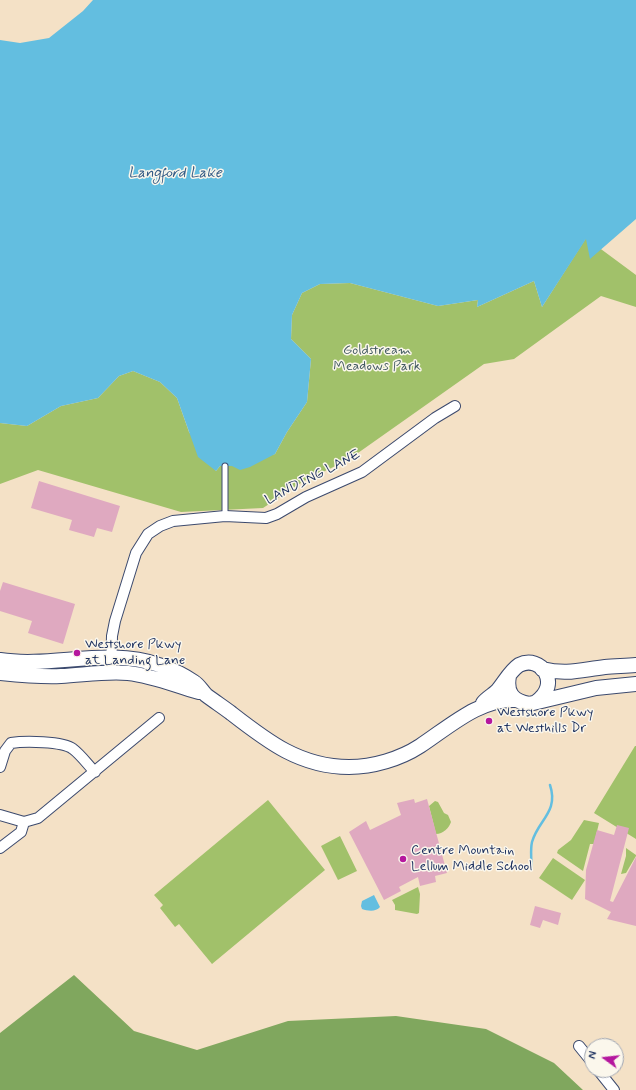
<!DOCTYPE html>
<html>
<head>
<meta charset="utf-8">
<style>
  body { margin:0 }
  #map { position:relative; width:636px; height:1090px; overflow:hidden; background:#f4e1c6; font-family:Mynerve,sans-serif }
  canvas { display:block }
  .north { position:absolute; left:584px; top:1038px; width:40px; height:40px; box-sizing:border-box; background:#fbf7ec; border:1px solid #a1a7b3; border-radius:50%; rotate:285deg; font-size:11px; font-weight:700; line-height:16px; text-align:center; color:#1b2f5e }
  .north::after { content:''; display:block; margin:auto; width:14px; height:18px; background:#b5179e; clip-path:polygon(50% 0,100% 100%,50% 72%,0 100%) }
</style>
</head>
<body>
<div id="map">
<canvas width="636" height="1090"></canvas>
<div class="north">N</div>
</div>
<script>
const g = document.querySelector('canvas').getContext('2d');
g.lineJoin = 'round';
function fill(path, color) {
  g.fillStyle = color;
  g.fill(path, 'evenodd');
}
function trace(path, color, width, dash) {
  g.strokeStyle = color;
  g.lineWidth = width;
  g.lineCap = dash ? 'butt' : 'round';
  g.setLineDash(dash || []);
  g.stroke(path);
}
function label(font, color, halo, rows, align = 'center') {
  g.font = font + ' Mynerve,sans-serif';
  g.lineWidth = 3;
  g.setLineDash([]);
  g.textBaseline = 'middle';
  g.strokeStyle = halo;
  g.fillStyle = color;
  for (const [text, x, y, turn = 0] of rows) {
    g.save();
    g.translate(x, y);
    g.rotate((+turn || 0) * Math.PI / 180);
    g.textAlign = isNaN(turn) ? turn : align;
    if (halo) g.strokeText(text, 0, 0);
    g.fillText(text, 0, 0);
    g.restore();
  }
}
const green = new Path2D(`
  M586,238L636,275V307L601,296L514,359L484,364L348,460L304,481L263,508L181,512L38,470L0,484V423L27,426L61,406L98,398L119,376L133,371L160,382L177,398L189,432L216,471L220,466H232L275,454L287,432L307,402L311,359L291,339L292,315L302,293L320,284L350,283L438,306L478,300L477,307L534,281L542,307Z
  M635,746H636V839L594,813Z
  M268,800L325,870L212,964L179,924L175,927L160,908L163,905L154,895Z
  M435,801L438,802L444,813L448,815L451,822C449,828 443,834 436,834L429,806Z
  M584,820L599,823L594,844H590L583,871L557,853L558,850L571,840Z
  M340,836L357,871L338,880L321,846Z
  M626,848L636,855V856L626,873L621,874L626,856Z
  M553,858L585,880L572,900L539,878Z
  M418,887L420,894L419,913L417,914L395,910V905L392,900Z`);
const forest = new Path2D(`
  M74,975L134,1031L197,1050L288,1021L396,1016L486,1029L554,1063L583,1090H0V1033Z`);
const water = new Path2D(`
  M93,0H636V219L590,259L586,239L542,307L534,281L477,307L478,300L438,306L350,283L320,284L302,293L292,315L291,339L311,359L307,402L287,432L275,454L250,467L240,470L232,466H220L216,471L198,457L177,398L160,382L133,371L119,376L98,398L61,406L27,426L0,423V40L20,43L49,38L83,11Z
  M374,895L380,907C376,912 368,911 362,909L361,906L362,901Z`);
const stream = new Path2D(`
  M531,868C532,859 530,851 532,842C538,820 559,812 550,785`);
const building = new Path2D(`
  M39,481L120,506L112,532L97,528L94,537L69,530L72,520L31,508Z
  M3,582L75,604L63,644L28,633L32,621L0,611V591Z
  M414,799L415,803L427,799L447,873L435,876L436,882L420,886L418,877L399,887L401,891L384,900L349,832L366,821L370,830L401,815L397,803Z
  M617,825L629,828L610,901L613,902L636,857V926L607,919L611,912L585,899L586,870L597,830L614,835Z
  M535,906L561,913L558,925L543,920L540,928L530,925Z`);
const service = new Path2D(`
  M225,516V466`);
const minor = new Path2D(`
  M111,673L112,636L115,621L136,553L148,534L160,526L173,521L225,516L266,518L277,514L306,497L362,472L435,418L455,406
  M0,767L5,751L11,743C24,741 63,741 73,749C81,755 88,765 95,772
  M0,815L24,822
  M24,822L38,818L159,718
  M0,848L21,832L24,822
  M579,1046L592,1062
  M598,1070L614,1090`);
const secondary = new Path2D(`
  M0,660C52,668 108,647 159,665C171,669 184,675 194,682C199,685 202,691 206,695C214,701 223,707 231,713C267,741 300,767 349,767C373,767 400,759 420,746C449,727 480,698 516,700
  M542,669C567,675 580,670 605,667C615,666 626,666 636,665
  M0,673C20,675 41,677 61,676C83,675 105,671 128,673C154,676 174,685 199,692
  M509,676C506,692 512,701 529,704L596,688L636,684
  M483,703C487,698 493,695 497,691C504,683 510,671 519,665C541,654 562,684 536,702`);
const markers = [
  [77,653,4,"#b5179e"],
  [489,721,4,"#b5179e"],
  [403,859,4,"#b5179e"]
];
const parkNames = [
  ["Goldstream",377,351],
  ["Meadows Park",377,367]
];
const streetNames = [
  ["LANDING LANE",313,478,-27]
];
const poiNames = [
  ["Westshore Pkwy",85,645],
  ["at Landing Lane",85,661],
  ["Westshore Pkwy",497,713],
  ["at Westhills Dr",497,729],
  ["Centre Mountain",411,851],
  ["Lellum Middle School",411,867]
];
const waterNames = [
  ["Langford Lake",175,174]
];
fill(green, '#a1c16a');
fill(forest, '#80a75e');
fill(water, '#63bee0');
trace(stream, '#63bee0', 2.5);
fill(building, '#dfa9c0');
trace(service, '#3c4a6e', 7);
trace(minor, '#3c4a6e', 12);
trace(secondary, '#3c4a6e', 16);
trace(service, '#fff', 5);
trace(minor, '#fff', 10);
trace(secondary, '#fff', 14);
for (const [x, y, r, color] of markers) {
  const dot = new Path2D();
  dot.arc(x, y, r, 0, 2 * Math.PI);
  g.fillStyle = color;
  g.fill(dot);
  trace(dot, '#fbf7ec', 1.5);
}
label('14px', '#435b62', '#fbf7ec', parkNames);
label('14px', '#1b2f5e', '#fbf7ec', streetNames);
label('14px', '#1b2f5e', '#fbf7ec', poiNames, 'left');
label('italic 15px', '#315a85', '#fbf7ec', waterNames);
</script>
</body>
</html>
